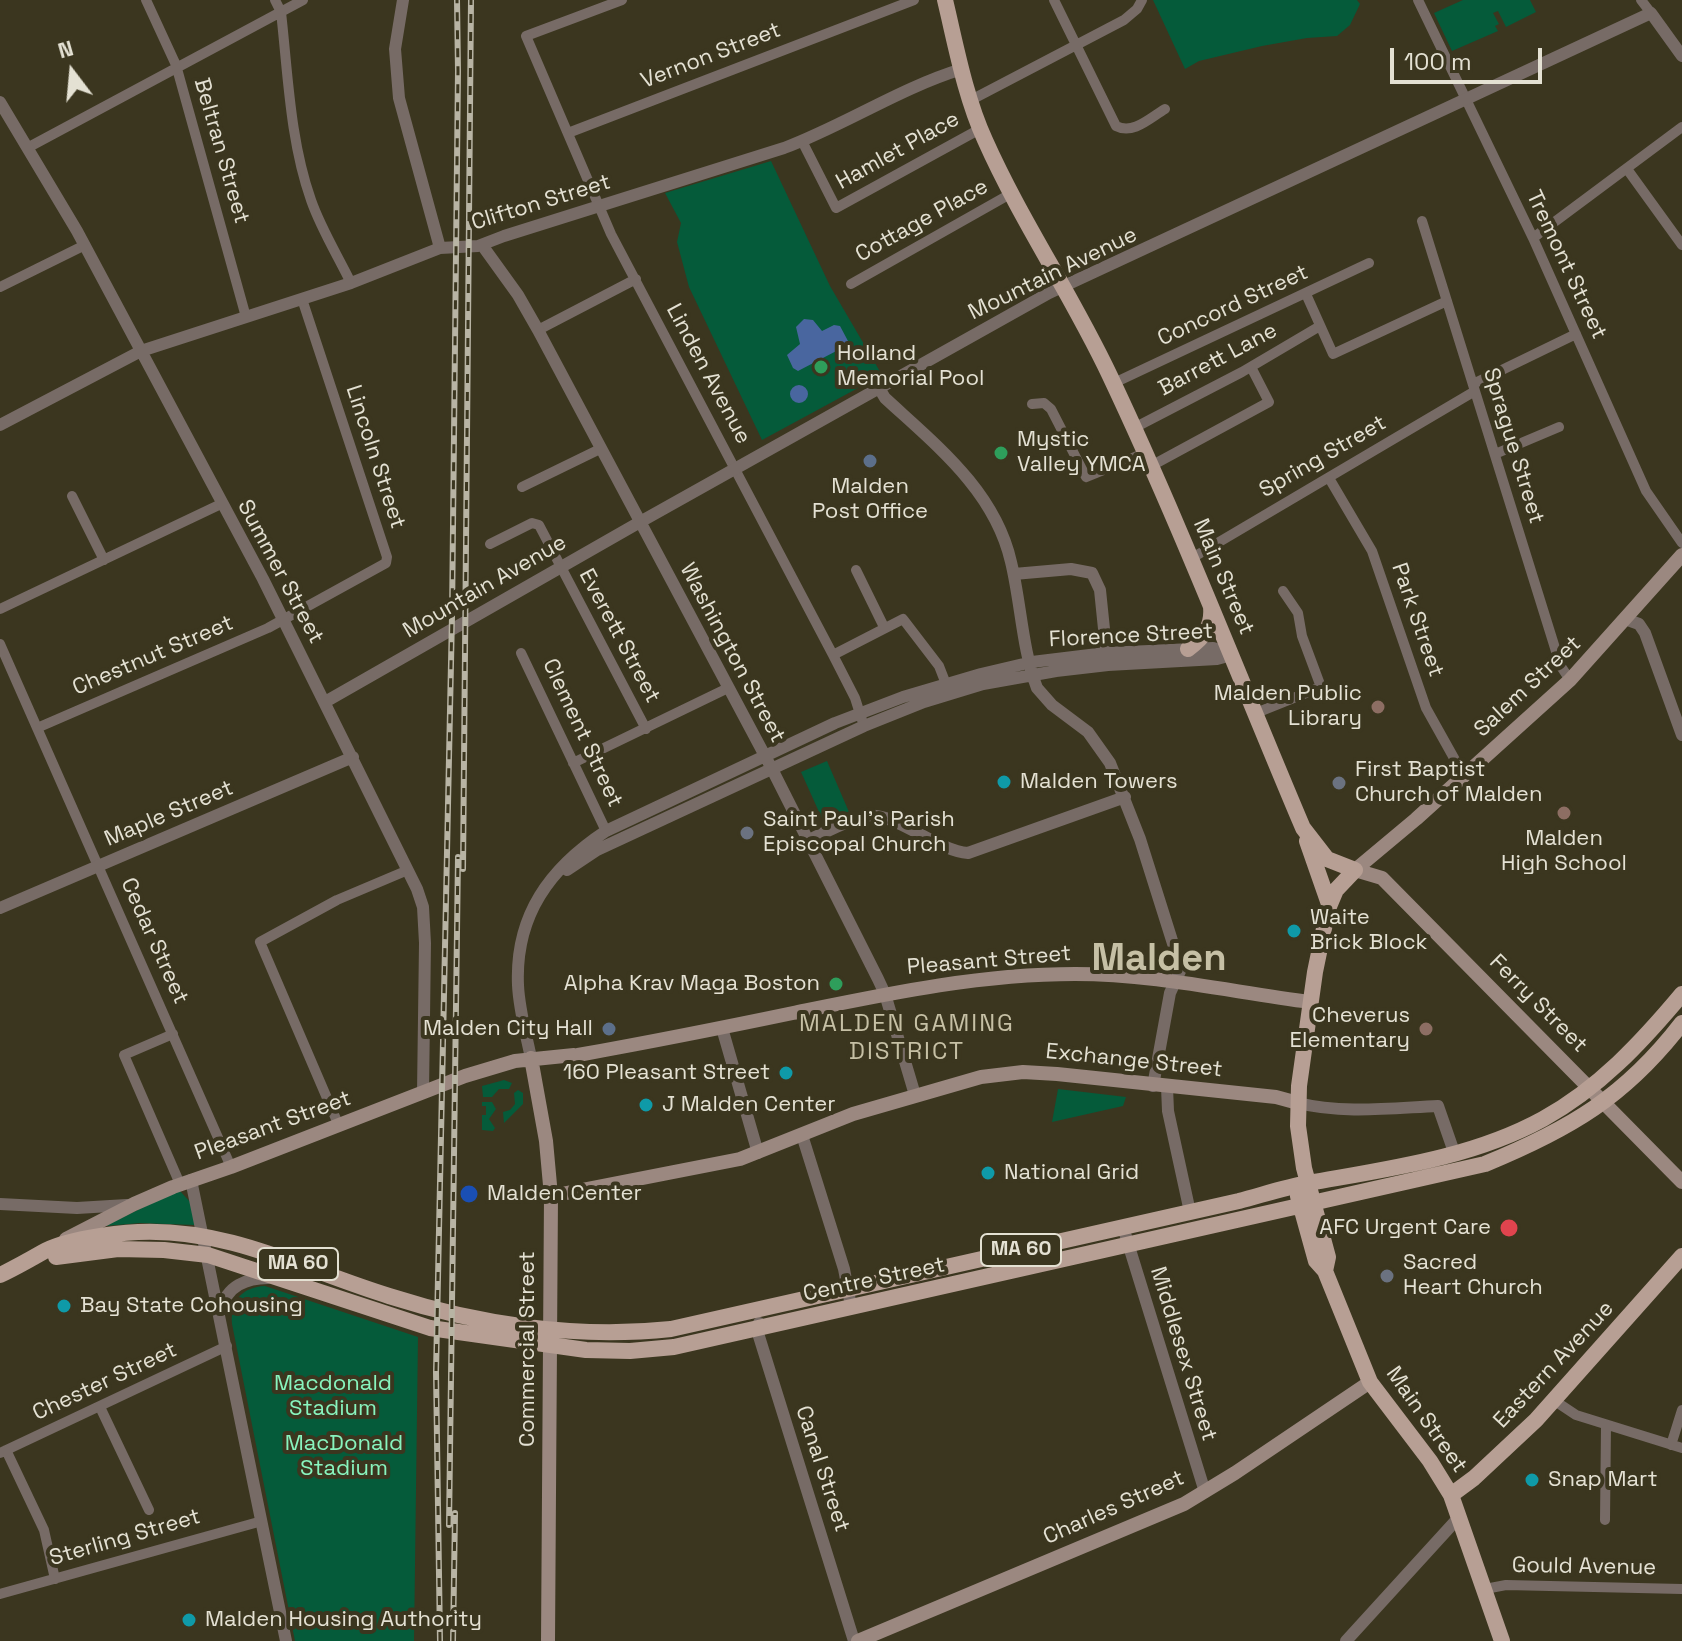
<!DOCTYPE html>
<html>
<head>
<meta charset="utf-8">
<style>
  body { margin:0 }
  #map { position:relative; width:1682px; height:1641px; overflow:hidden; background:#3b361f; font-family:"Space Grotesk",sans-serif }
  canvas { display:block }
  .north { position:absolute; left:32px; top:32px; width:80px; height:80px; -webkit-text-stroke:6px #3b361f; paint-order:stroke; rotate:344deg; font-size:22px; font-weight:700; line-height:32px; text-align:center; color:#e4e1d3 }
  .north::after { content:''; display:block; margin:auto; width:28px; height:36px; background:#e4e1d3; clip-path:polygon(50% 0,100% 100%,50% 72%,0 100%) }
  .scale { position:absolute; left:1390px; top:48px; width:152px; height:36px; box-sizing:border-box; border:4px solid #e4e1d3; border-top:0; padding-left:10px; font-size:24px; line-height:28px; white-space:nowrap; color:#e4e1d3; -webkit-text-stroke:6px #3b361f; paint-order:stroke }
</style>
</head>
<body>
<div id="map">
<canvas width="1682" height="1641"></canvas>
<div class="north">N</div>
<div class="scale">100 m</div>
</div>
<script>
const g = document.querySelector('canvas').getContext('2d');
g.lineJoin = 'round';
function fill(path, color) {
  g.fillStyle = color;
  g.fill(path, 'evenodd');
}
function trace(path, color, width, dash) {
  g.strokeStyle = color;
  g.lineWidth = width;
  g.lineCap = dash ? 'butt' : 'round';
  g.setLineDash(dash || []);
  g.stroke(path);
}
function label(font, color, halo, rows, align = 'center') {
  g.font = font + ' "Space Grotesk",sans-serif';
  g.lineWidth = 8;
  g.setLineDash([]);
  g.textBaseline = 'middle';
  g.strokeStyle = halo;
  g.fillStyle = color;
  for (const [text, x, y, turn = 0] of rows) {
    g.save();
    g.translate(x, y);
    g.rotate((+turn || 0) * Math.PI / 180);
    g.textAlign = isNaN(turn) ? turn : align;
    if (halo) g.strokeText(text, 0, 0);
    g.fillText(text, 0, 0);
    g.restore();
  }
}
const green = new Path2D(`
  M1153,0H1357L1360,4L1350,25L1337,36L1307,38L1262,46L1199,61L1185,69Z
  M1463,0H1530L1536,12L1506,27L1498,11L1493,13L1499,24L1495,26L1498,31L1452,51L1434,13Z
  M771,161L830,286L882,375L762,440L689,287L677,242L681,223L665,193Z
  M827,761L849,812L824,823L801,772Z
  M504,1080L512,1083L509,1089H499L492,1097H483L482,1086Z
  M1058,1089L1126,1097L1123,1106L1052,1122Z
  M518,1090L523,1093V1104L504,1123L503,1112L510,1110L515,1104L514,1093Z
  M482,1102H492L496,1109L489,1119L495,1128L493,1131L482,1130V1115H486V1106H482Z
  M179,1190L192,1204L195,1225L140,1223L105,1226Z
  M265,1286L418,1337L414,1641H295L232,1324C230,1301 242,1287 265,1286Z`);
const water = new Path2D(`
  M804,319L813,320L822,331L834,325L840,326L848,341L844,347L798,371L793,368L787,355L800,344L796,327Z
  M790 394a9 9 0 1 1 18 0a9 9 0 1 1-18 0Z`);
const minor = new Path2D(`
  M146,0L176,65L246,317
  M275,0L281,12C288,74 290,141 311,200C321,229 338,256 351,283
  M622,0L526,36L611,234L833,655L855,698L862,720
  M1054,0L1116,126C1133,135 1150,118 1165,109
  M1418,0L1533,238L1646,491L1682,543
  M1641,0L1651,13
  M971,100L1124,20L1137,9L1142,0
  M568,133L914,0
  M802,141L836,208L980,129
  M29,147L303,0
  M1627,169L1682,245
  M1422,221L1555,648L1560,665L1570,680
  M1533,238L1682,127
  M851,284L1012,193
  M0,287L85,245
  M1306,294L1333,354L1447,301
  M538,330L636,279
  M1114,383L1369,263
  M1473,384L1576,334
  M1032,404L1044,403L1051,409L1086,477L1145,453
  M1134,428L1242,372L1320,326
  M1495,454L1559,427
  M1151,466L1269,402L1251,367
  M1329,478L1372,551L1426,708L1464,776
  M522,487L600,449
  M72,496L104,560
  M490,544L532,523L539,525L646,729
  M1192,558L1475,391
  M856,570L884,627
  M0,609L221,504
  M0,644L231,1167
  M521,653L606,831
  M833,655L903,619L939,666L946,684
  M1256,713L1321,687L1302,636L1298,613L1283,591
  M37,728L268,628L386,563L387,557L302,299
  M573,763L728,688
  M173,1034L124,1055L180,1184
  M339,1126L260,942L337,900L408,870
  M1555,1401L1576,1415L1682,1448
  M100,1407L149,1510
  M1671,1445L1682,1410
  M6,1450L44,1530L55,1579
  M0,1453L227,1346
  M1605,1520L1606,1425
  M1485,1589L1506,1585L1682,1589
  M0,1594L262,1521`);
const tertiary = new Path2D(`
  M403,0L395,49L399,98L440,248
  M0,102L77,231L263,579L417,889L423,907L425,943L423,1092
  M482,245L518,295L538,330L772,769L878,979L885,994L915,1095
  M879,388L885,398C936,445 995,491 1011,562C1021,603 1022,649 1037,688L1052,705L1088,732L1110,763L1140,839L1181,969L1170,993L1153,1086
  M0,425L141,351L351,283L440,248L478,246L504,236L784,148C845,125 900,88 962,69
  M1014,574L1071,569L1092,573L1100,590L1107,658
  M1625,619L1639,624L1645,633L1682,735
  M325,702L640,522L1049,293L1651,13L1682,56
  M809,840C827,832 848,819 868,816C895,812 937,851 968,853L1125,797
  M567,870L597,850L864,726L924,702L983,684L1056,671L1108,665L1217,659L1232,655
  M0,908L353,757
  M722,1028L758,1153
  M531,1058C526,1034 519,1009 518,985C515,915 550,868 606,831L835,723L903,697L981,674L1032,662L1106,653L1213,648L1232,655
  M1167,1087L1168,1111L1190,1212
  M1298,1103C1342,1114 1392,1108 1438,1106L1454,1152
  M802,1135L844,1269L851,1306
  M191,1180L286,1641
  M0,1204L77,1208L127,1205
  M1123,1227L1205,1492
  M222,1309C226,1286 247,1278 268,1278
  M759,1323L757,1330L854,1641
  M1346,1641L1460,1516`);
const secondary = new Path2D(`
  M1355,870L1382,878L1682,1182
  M1355,870L1416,819L1570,680L1682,555
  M578,1055C650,1042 721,1028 793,1013C886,994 979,974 1075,974C1154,974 1232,992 1310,1002
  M531,1058L546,1141L551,1196L548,1641
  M551,1196L740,1159L853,1114L981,1077L1023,1072L1057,1074L1276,1097L1298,1103
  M66,1239L134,1204L173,1187L231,1167L465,1076L515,1061L574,1055
  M858,1641L1184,1504L1235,1473L1370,1382`);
const primary = new Path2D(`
  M945,0C956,46 965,96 985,140C1021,221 1072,295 1110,376C1180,524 1239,677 1303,828L1327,859L1355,870L1336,890L1328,909L1315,972L1299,1086L1298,1126L1304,1168L1328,1257L1325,1271
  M1188,649C1203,638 1213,627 1211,607
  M1307,841L1329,904
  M1298,1196L1316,1261L1325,1271L1370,1382L1430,1461L1451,1495L1502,1641
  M56,1257L118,1249L164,1250L208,1255L430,1328L586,1350L630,1351L674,1347L1485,1164C1570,1129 1625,1097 1682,1023
  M0,1275C15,1268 29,1260 43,1252C64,1240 113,1233 138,1232C230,1228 304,1270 389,1296C479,1325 577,1339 671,1329L1239,1201C1262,1195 1286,1187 1309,1183C1387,1169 1472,1158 1543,1119C1599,1088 1641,1043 1682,994
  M1451,1495L1474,1478L1536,1420L1682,1256`);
const rail = new Path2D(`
  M463,869L471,0
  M449,1525L458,857
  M440,1641L436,1372L452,616L458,71L457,0
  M453,1641L455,1513`);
const markers = [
  [821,367,8,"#2e9e5b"],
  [1001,453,8,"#2e9e5b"],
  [870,461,8,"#5c6f8a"],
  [1378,707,8,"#8d6e63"],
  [1004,782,8,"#0f9aa8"],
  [1339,783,8,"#6b7280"],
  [1564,813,8,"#8d6e63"],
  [747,833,8,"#6b7280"],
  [1294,931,8,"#0f9aa8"],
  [836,984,8,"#2e9e5b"],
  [609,1029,8,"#5c6f8a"],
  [1426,1029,8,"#8d6e63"],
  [786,1073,8,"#0f9aa8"],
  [646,1105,8,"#0f9aa8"],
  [988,1173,8,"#0f9aa8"],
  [469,1194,10,"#1a4fb4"],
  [1509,1228,10,"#e0444e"],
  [1387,1276,8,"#6b7280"],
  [64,1306,8,"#0f9aa8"],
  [1532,1480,8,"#0f9aa8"],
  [189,1620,8,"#0f9aa8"]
];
const shields = [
  [1021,1250,80],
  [298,1264,80]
];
const shieldNames = [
  ["MA 60",1021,1250],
  ["MA 60",298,1264]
];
const streetNames = [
  ["Vernon Street",711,56,-21],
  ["Beltran Street",221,151,74],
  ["Hamlet Place",898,151,-29],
  ["Clifton Street",541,203,-17],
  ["Cottage Place",922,221,-29],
  ["Tremont Street",1566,265,65],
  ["Mountain Avenue",1053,274,-26],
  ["Concord Street",1233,306,-25],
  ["Barrett Lane",1218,360,-28],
  ["Linden Avenue",708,374,62],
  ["Sprague Street",1513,446,73],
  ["Lincoln Street",375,457,72],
  ["Spring Street",1323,457,-30],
  ["Summer Street",280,572,62],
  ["Main Street",1223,577,67],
  ["Mountain Avenue",485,587,-30],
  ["Park Street",1417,620,71],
  ["Everett Street",619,636,62],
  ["Florence Street",1131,636,-3],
  ["Washington Street",732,653,62],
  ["Chestnut Street",153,656,-23],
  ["Salem Street",1528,687,-43],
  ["Clement Street",582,733,65],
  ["Maple Street",169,814,-23],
  ["Cedar Street",154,941,66],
  ["Pleasant Street",989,961,-5],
  ["Ferry Street",1538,1004,45],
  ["Exchange Street",1134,1061,6],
  ["Pleasant Street",273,1126,-20],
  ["Centre Street",874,1280,-12],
  ["Commercial Street",528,1349,-90],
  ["Middlesex Street",1183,1354,73],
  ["Eastern Avenue",1554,1365,-47],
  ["Chester Street",105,1382,-25],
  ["Main Street",1426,1420,55],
  ["Canal Street",822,1469,72],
  ["Charles Street",1114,1508,-24],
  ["Sterling Street",125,1538,-16],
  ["Gould Avenue",1584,1567,1]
];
const poiNames = [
  ["Holland",837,354],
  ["Memorial Pool",837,379],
  ["Mystic",1017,440],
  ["Valley YMCA",1017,465],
  ["Malden",870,487,"center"],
  ["Post Office",870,512,"center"],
  ["Malden Public",1362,694,"right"],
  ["Library",1362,719,"right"],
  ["First Baptist",1355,770],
  ["Church of Malden",1355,795],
  ["Malden Towers",1020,782],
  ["Saint Paul's Parish",763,820],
  ["Episcopal Church",763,845],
  ["Malden",1564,839,"center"],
  ["High School",1564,864,"center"],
  ["Waite",1310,918],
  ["Brick Block",1310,943],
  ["Alpha Krav Maga Boston",820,984,"right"],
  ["Cheverus",1410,1016,"right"],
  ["Elementary",1410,1041,"right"],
  ["Malden City Hall",593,1029,"right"],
  ["160 Pleasant Street",770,1073,"right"],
  ["J Malden Center",662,1105],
  ["National Grid",1004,1173],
  ["Malden Center",487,1194],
  ["AFC Urgent Care",1491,1228,"right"],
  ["Sacred",1403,1263],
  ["Heart Church",1403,1288],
  ["Bay State Cohousing",80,1306],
  ["Snap Mart",1548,1480],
  ["Malden Housing Authority",205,1620]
];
const parkNames = [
  ["Macdonald",333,1384],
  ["Stadium",333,1409],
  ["MacDonald",344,1444],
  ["Stadium",344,1469]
];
const neighbourhoodNames = [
  ["MALDEN GAMING",907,1024],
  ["DISTRICT",907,1052]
];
const townNames = [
  ["Malden",1159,960]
];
fill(green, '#055b3a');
fill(water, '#49669f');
trace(minor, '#776b66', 10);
trace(tertiary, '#776b66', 12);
trace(secondary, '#9b8880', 14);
trace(primary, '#b79f94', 16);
trace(rail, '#b8b4a4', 6);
trace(rail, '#3b361f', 3, [9]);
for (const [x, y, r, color] of markers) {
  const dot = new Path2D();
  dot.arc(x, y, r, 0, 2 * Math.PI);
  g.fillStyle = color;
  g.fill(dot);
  trace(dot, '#3b361f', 3);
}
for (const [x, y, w] of shields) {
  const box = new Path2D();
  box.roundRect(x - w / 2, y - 16, w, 32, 6);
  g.fillStyle = '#3b361f';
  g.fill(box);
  trace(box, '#e4e1d3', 2);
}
label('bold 20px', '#e4e1d3', null, shieldNames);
label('22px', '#e4e1d3', '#3b361f', streetNames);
label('22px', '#e4e1d3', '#3b361f', poiNames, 'left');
label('22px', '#88f4be', '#3b361f', parkNames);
g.letterSpacing = '2px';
label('24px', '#c6c0a5', '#3b361f', neighbourhoodNames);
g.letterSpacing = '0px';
label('bold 38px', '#c6c0a5', '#3b361f', townNames);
</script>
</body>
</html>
